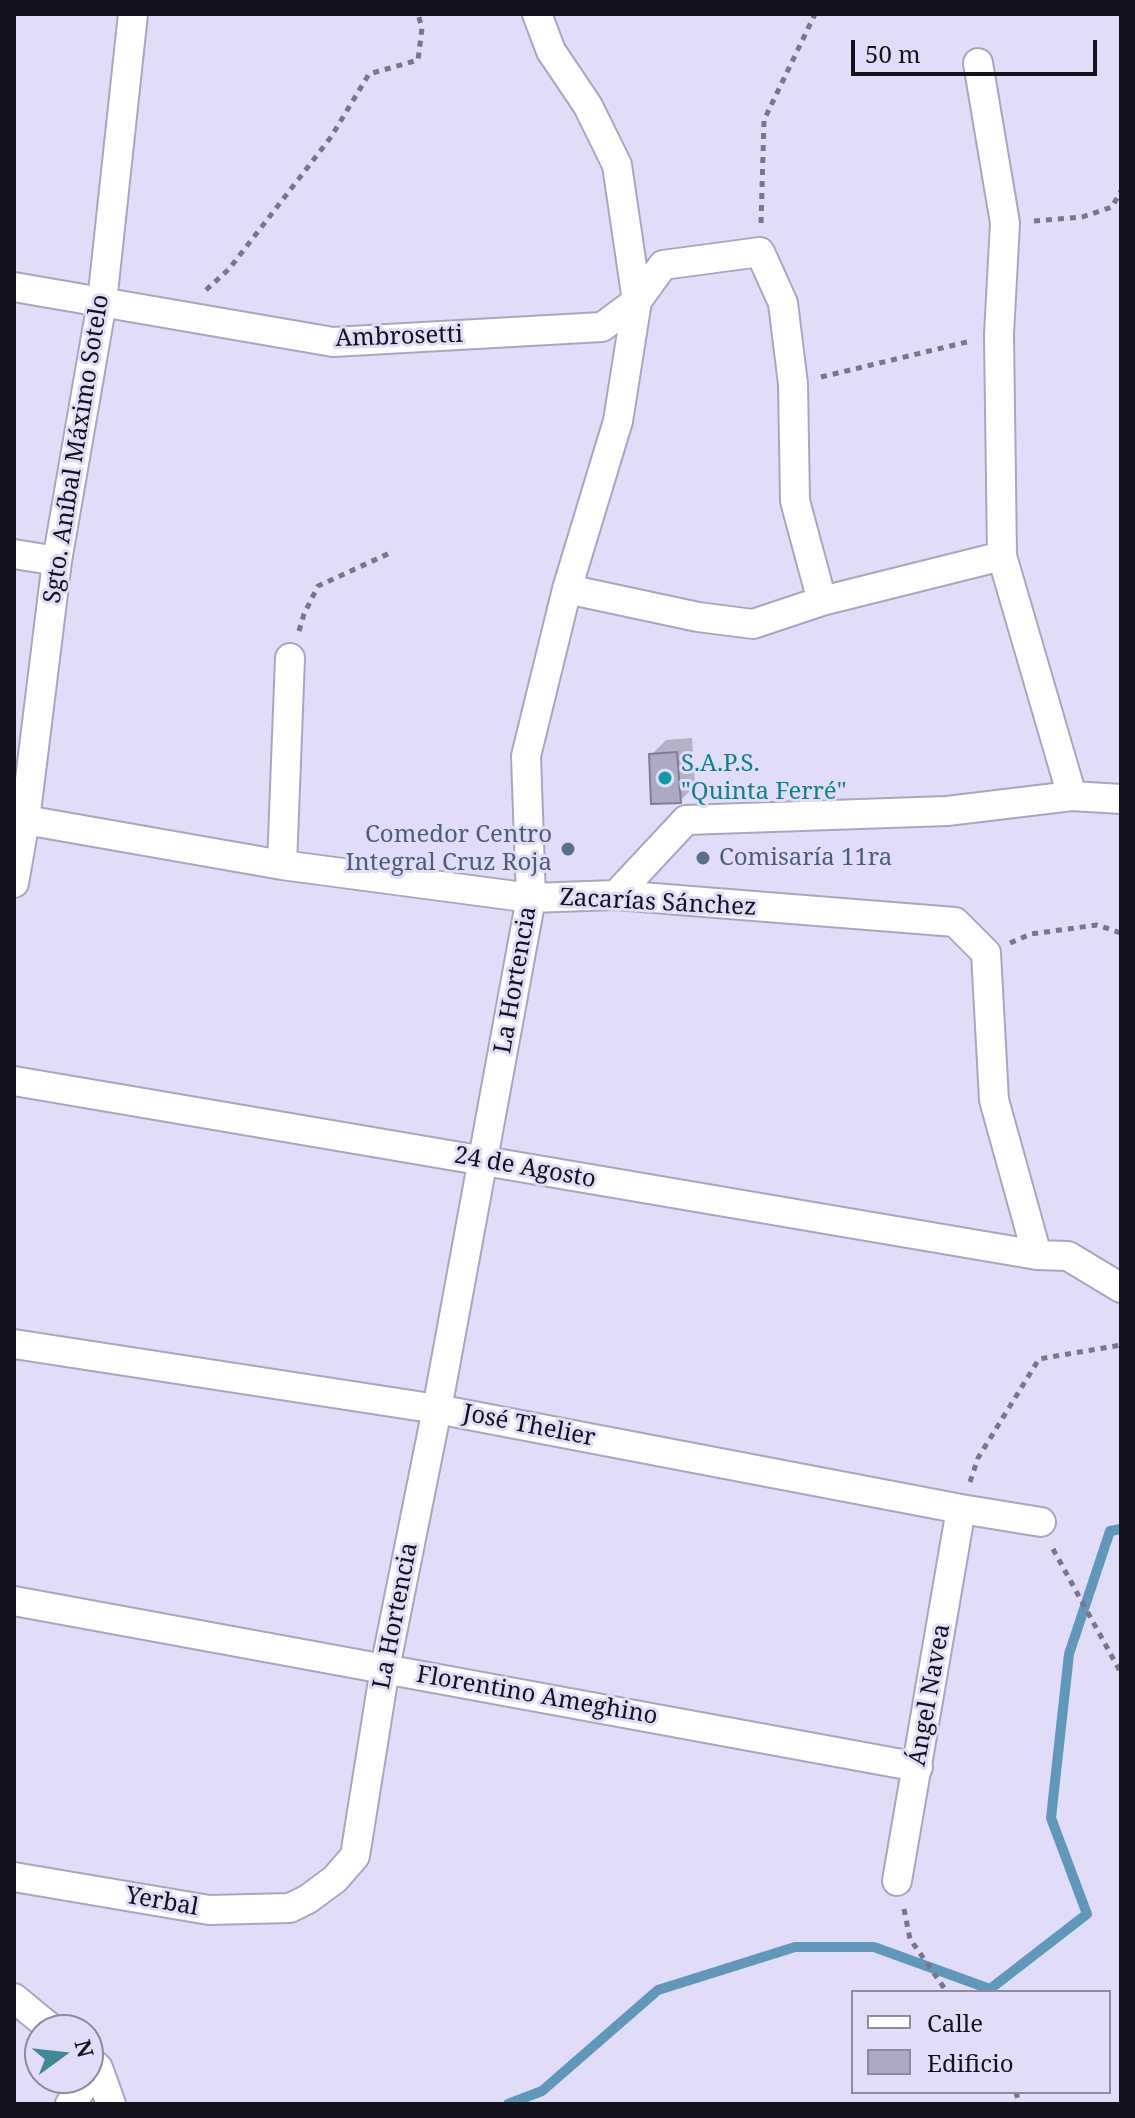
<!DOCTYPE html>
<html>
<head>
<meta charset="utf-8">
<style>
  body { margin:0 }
  #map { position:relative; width:1135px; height:2118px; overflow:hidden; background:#e1dcf7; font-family:"Noto Serif",serif }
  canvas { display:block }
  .frame { position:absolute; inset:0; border:16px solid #14121c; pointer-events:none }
  .legend { position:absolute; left:851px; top:1990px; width:260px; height:104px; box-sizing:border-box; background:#e1dcf7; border:2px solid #8f8b9f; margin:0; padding:10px 14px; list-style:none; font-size:24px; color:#14121c }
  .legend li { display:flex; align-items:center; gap:16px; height:40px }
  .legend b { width:40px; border:2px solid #8f8b9f }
  .north { position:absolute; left:24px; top:2014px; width:80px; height:80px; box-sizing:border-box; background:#e1dcf7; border:2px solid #8f8b9f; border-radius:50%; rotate:75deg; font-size:22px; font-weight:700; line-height:32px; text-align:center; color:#14121c }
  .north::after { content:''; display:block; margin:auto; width:28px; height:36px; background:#438995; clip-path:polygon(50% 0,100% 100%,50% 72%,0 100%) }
  .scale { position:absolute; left:851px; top:40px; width:246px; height:36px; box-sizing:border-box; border:4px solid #14121c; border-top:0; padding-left:10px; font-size:24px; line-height:28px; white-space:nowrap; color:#14121c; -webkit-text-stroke:6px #e1dcf7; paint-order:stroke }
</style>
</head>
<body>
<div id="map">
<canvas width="1135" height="2118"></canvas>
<div class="frame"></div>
<ul class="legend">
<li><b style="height:10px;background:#fff"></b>Calle</li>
<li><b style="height:22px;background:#ada9c2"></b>Edificio</li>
</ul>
<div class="north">N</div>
<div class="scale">50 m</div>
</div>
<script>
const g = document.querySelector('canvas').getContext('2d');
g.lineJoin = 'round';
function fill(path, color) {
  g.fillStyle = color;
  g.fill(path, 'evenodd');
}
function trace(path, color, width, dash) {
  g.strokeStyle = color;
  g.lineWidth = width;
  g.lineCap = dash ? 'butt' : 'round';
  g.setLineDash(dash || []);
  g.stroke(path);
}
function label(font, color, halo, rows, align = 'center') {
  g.font = font + ' "Noto Serif",serif';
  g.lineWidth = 6;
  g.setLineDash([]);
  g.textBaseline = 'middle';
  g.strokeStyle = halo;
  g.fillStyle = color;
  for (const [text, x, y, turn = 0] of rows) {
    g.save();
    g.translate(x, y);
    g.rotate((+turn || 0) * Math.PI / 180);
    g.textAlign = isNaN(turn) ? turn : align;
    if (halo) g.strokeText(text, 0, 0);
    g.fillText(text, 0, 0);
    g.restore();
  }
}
const shadow = new Path2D(`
  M692,738L695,786L680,801L651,755L666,740Z`);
const stream = new Path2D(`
  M508,2104L542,2091L658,1990L795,1947H874L990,1989L1087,1914L1051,1818L1069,1654L1110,1531L1121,1529`);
const building = new Path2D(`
  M677,752L681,803L651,804L649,754Z`);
const path = new Path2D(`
  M1034,221L1082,217L1112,207L1121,191
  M761,223L764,120L815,14
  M206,290L229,269L331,137L369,74L418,60L422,28L418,14
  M821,377L971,341
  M299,631L304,614L318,586L392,552
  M1010,943L1031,934L1097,925L1121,933
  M970,1482L978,1458L1039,1359L1121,1345
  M1053,1549L1121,1673
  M904,1909L910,1939L947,1992
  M1016,2092L1019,2104`);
const street = new Path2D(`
  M978,63L1005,223L999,334L1002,556L1072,796
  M14,287L333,342L602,327L637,301L663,265L760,252L783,303L793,384L795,501L822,601
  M14,554L57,561
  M567,589L698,617L753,624L822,601L1002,556
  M14,818L282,865L531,898L616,895L955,922L986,953L994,1100L1037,1255
  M282,865L290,658
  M14,883L25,820L57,561L102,302L133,14
  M616,895L686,820L947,811L1072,796L1121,799
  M14,1081L1037,1255L1068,1256L1121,1288
  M14,1344L437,1409L961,1509L1041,1522
  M14,1601L918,1767
  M14,1877L209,1910L290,1908L308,1899L335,1879L355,1856L385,1668L437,1409L531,898L526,756L567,589L618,421L637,301L617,165L588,106L551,51L537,14
  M897,1881L961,1509
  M14,1998L53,2030
  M88,2059L98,2068L111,2104
  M70,2104L98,2068`);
const markers = [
  [665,778,8,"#0f9aa8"],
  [568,849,8,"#5c6f8a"],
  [703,858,8,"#5c6f8a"]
];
const streetNames = [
  ["Ambrosetti",399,337,-2],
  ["Sgto. Aníbal Máximo Sotelo",77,449,-81],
  ["Zacarías Sánchez",658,903,3],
  ["La Hortencia",516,980,-80],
  ["24 de Agosto",525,1168,10],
  ["José Thelier",529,1426,11],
  ["La Hortencia",396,1616,-79],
  ["Ángel Navea",930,1695,-80],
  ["Florentino Ameghino",537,1696,10],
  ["Yerbal",162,1902,10]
];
const cultureNames = [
  ["S.A.P.S.",681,764],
  ["\"Quinta Ferré\"",681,792]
];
const serviceNames = [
  ["Comedor Centro",552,835],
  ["Integral Cruz Roja",552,863],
  ["Comisaría 11ra",719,858,"left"]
];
fill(shadow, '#0003');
trace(stream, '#6098ba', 10);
fill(building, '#ada9c2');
trace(building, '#837e97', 2);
trace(street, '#aaa6c0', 32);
trace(path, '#797688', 5, [6, 6]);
trace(street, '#fff', 28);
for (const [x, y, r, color] of markers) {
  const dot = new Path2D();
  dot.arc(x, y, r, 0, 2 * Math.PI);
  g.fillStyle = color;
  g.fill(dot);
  trace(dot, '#e1dcf7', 3);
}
label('24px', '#14121c', '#e1dcf7', streetNames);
label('24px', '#0d838f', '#e1dcf7', cultureNames, 'left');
label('24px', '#4e5e75', '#e1dcf7', serviceNames, 'right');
</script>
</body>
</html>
